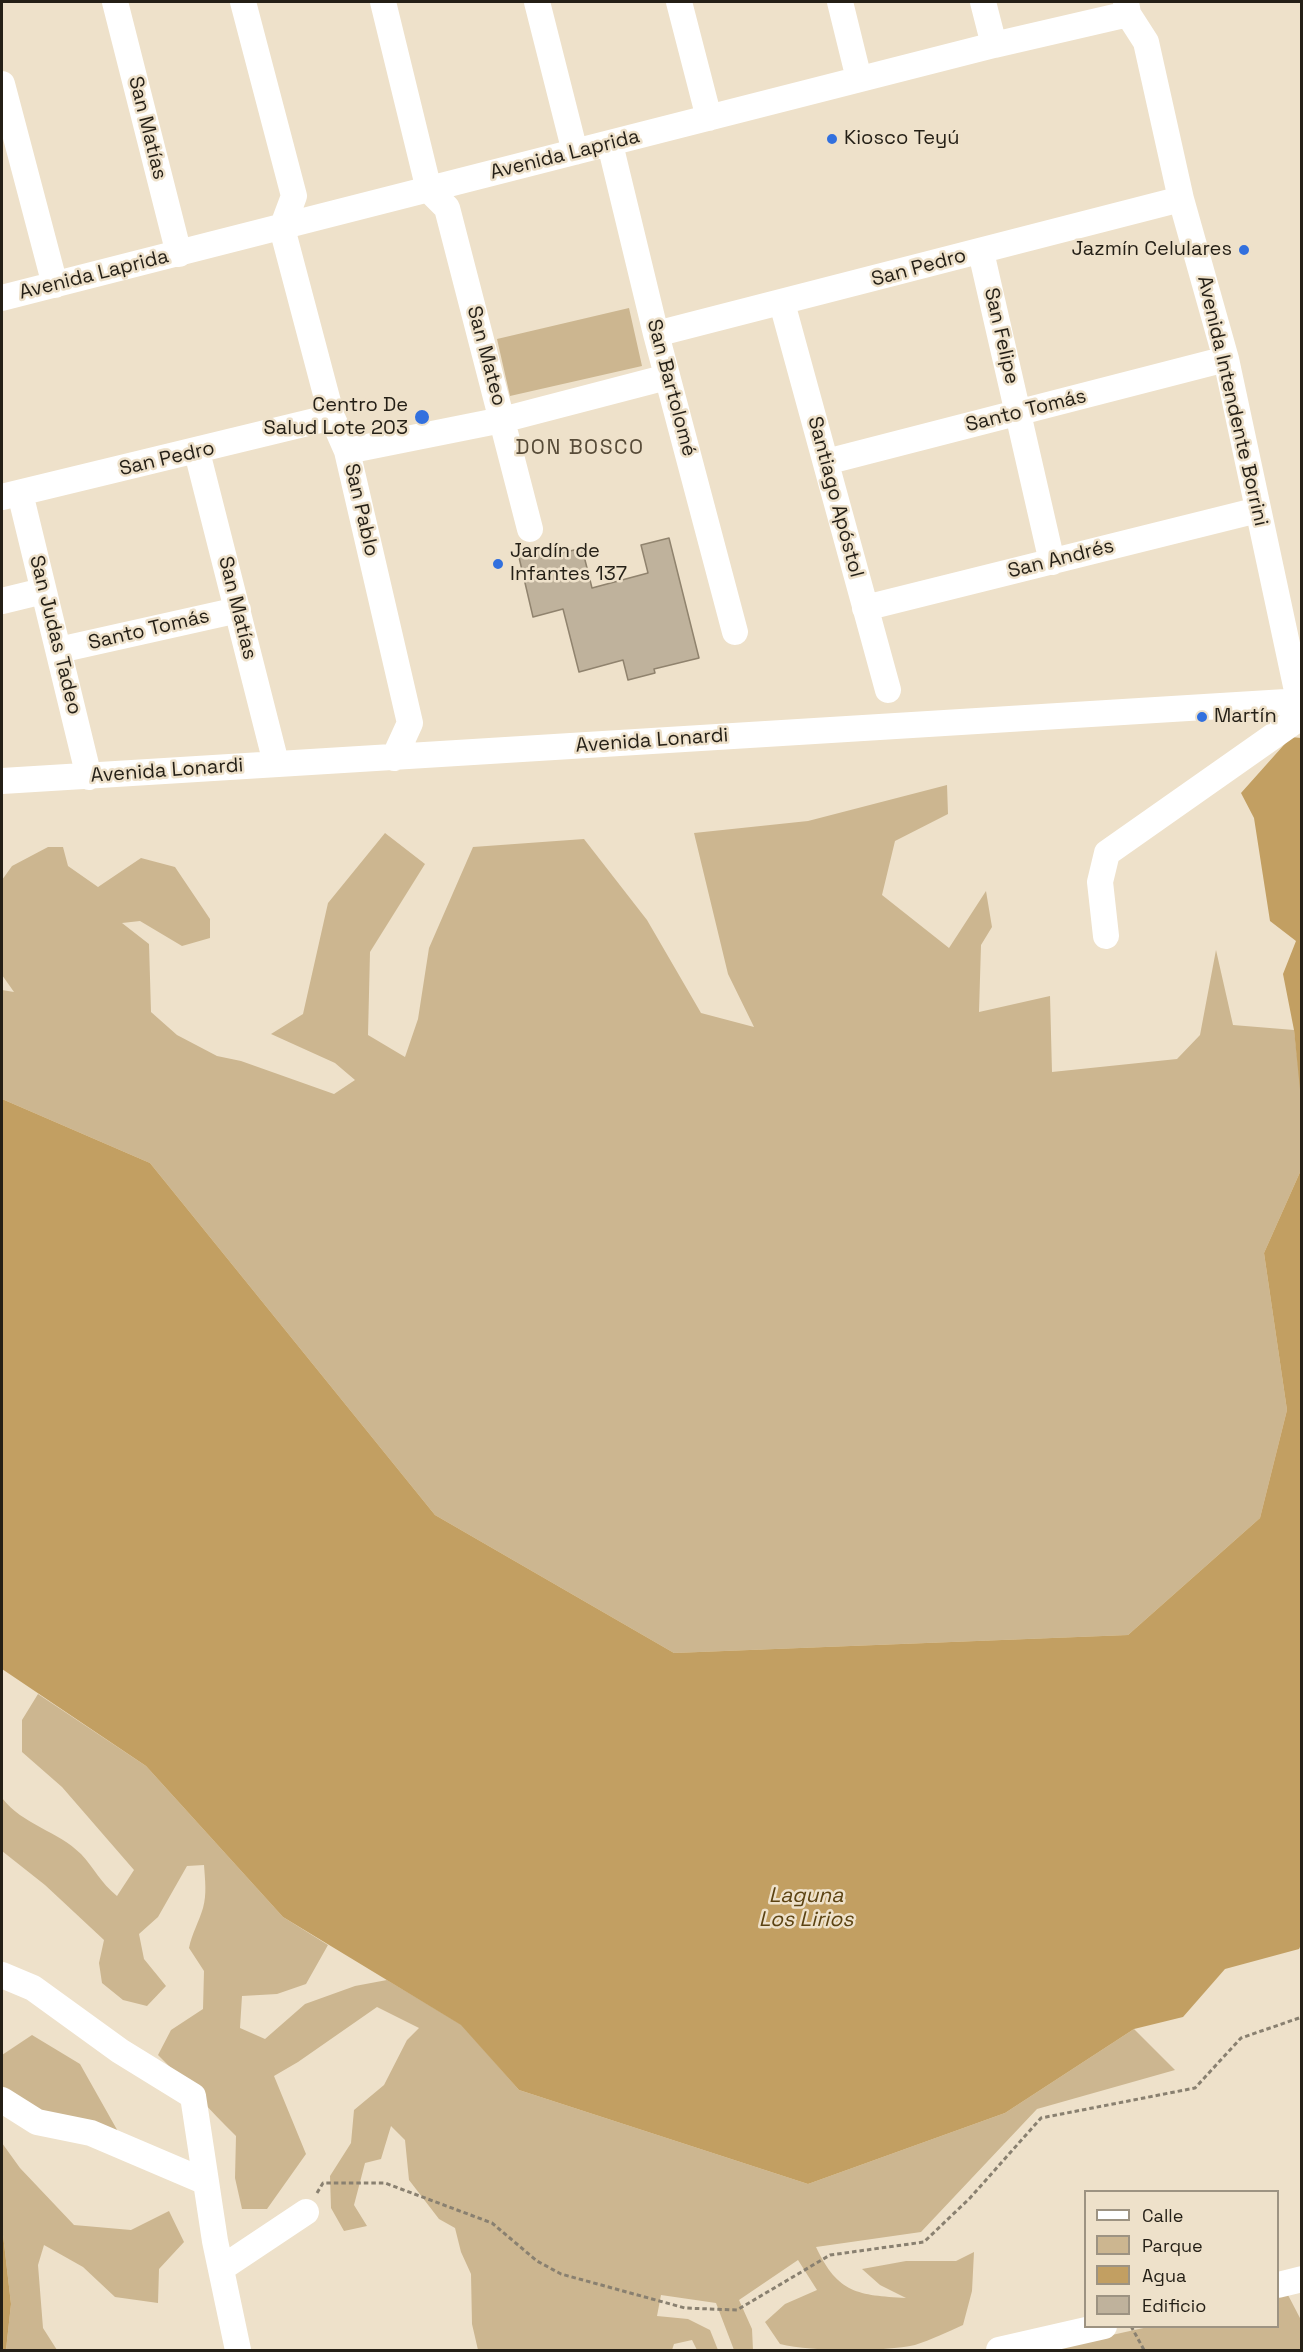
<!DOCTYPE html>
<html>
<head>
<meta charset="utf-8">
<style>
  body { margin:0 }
  #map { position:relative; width:1303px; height:2352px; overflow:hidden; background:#eee1ca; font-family:"Space Grotesk",sans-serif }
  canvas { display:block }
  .frame { position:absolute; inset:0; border:3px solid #241f16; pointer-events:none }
  .legend { position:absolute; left:1084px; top:2190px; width:195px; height:138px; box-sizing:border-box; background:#eee1ca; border:2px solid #9d9382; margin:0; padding:8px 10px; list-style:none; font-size:18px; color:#241f16 }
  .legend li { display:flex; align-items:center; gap:12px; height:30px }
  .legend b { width:30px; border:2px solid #9d9382 }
</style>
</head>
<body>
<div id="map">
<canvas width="1303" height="2352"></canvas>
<div class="frame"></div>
<ul class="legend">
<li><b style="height:8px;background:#fff"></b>Calle</li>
<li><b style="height:16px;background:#ccb690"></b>Parque</li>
<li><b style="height:16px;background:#c29f62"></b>Agua</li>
<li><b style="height:16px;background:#bfb29c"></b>Edificio</li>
</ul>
</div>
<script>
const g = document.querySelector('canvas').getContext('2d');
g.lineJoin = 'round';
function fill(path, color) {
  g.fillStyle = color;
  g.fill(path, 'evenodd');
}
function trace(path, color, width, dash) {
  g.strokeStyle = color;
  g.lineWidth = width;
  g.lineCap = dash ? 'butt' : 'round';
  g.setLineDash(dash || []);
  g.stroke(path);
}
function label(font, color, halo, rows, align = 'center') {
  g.font = font + ' "Space Grotesk",sans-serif';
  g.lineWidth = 5;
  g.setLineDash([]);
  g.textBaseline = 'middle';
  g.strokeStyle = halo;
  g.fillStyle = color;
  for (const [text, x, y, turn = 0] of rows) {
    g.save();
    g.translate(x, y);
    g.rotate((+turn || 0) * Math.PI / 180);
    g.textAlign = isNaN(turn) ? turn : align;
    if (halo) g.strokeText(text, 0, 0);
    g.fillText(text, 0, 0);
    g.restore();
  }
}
const green = new Path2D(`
  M629,308L642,366L510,396L497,339Z
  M947,785L948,814L895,841L882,895L949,948L986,891L992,927L981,945L979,1012L1050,996L1052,1072L1177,1059L1200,1035L1216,950L1233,1025L1294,1030L1302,1099L1301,1170L1264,1253L1287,1410L1260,1518L1128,1635L674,1653L435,1515L150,1163L2,1099V990L14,992L2,975V880L12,866L48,847H63L68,866L98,887L141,858L175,867L210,919V938L182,946L140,921L122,923L149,944L151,1012L177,1035L217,1056L241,1061L334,1094L355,1080L335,1063L271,1034L303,1014L328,903L385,833L425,864L370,952L368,1035L405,1057L418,1019L429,948L473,847L584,839L647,920L701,1013L754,1027L728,974L694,833L808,821Z
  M38,1694L146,1766L283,1917L328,1945L306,1984L277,1994L242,1996L240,2028L265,2039L305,2004L355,1986L387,1980L462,2025L519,2090L808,2184L1005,2113L1134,2029L1175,2070L1037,2109L921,2232L816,2247C838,2294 858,2295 906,2298L880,2285L862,2269L906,2261H956L974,2252L972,2291L963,2325C947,2332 931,2340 915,2345C883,2352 812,2352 780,2344L765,2322L785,2304L817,2290L798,2260L739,2300L752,2329L753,2350H734L716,2303L661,2295L657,2316L688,2319L710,2330L718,2350H697L692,2340L674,2344L672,2350H478L472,2324L471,2274L461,2252L455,2228L439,2219L409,2180L405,2140L391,2126L381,2159L365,2163L354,2205L367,2226L344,2231L331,2208L330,2176L351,2143L354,2110L384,2085L407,2040L419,2028L377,2007L298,2062L274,2076L306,2154L267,2209H242L235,2178L236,2136C209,2110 185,2081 158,2055L171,2030L203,2009L204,1971L189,1948C192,1933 199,1922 203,1908C207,1894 205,1880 204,1865L187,1866L158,1917L139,1934L144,1959L166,1986L147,2006L123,2000L102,1983L99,1963L104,1940L45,1885L2,1851V1798C23,1825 58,1831 81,1854C95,1869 100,1882 117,1896L134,1870L62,1787L22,1752V1720Z
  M32,2035L80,2064L120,2135L50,2117L2,2086V2055Z
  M2,2143L20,2168L74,2225L131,2230L169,2211L184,2242L159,2269L158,2303L115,2297L83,2267L44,2245L38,2265L43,2328L57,2350H6L11,2304L2,2226Z
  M1288,2295L1301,2320V2350H1044L1148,2327L1278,2326V2297Z`);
const water = new Path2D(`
  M1291,737L1301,738V1099L1294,1030L1283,974L1296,941L1270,921L1254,818L1241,793Z
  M2,1099L150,1163L435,1515L674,1653L1128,1635L1260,1518L1287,1410L1264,1253L1301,1170V1945L1299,1949L1225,1969L1183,2017L1134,2029L1005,2113L808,2184L519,2090L461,2025L283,1917L146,1766L2,1669Z
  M2,2226L11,2304L6,2350H2Z`);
const building = new Path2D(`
  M669,538L699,658L654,669L655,673L628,680L623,660L579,672L563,609L533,617L518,553L539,547L542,558L582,548L592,588L648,573L641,545Z`);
const path = new Path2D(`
  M317,2193L323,2183H385L492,2223L537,2261L561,2274L685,2308L737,2310L830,2255L924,2242L970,2198L1041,2118L1195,2088L1241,2038L1302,2017
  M1131,2326L1144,2350`);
const minor = new Path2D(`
  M115,2L179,254
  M243,2L294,196L282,228L332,417L347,451L410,723L394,758
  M383,2L429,190L447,208L530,529
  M537,2L575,152
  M679,2L709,118
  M840,2L859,79
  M983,2L994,45
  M1126,2L1128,14L1146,42L1181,199L1226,359L1299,700
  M2,84L55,285
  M610,144L656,334L735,632
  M981,252L1052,562
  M2,298L994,45L1128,14
  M782,303L888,690
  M656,334L1181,199
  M347,451L502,420L667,377
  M197,452L276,763
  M826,462L1226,359
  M20,493L89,777
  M2,497L332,417
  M2,601L43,591
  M865,608L1258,510
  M59,650L238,610
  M2,781L1302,701
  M1106,936L1100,882L1107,853L1302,716
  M2,1975L33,1988L120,2051L193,2096L215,2241L238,2350
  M2,2100L37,2122L91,2133L206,2182
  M222,2268L306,2212
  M1278,2285L1302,2279
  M999,2350L1104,2326`);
const markers = [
  [832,139,6,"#3270de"],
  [1244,250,6,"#3270de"],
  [422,417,8,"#3270de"],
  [498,564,6,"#3270de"],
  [1202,717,6,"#3270de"]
];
const streetNames = [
  ["San Matías",147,128,76],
  ["Avenida Laprida",565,155,-14],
  ["San Pedro",919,268,-15],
  ["Avenida Laprida",94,275,-14],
  ["San Felipe",1001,336,77],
  ["San Mateo",486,356,75],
  ["San Bartolomé",671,388,75],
  ["Avenida Intendente Borrini",1232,401,77],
  ["Santo Tomás",1026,411,-14],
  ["San Pedro",167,459,-13],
  ["Santiago Apóstol",835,497,75],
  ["San Pablo",361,510,77],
  ["San Andrés",1061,559,-14],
  ["San Matías",237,608,76],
  ["Santo Tomás",149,630,-13],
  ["San Judas Tadeo",55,635,76],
  ["Avenida Lonardi",652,741,-4],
  ["Avenida Lonardi",167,771,-4]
];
const poiNames = [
  ["Kiosco Teyú",844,139],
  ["Jazmín Celulares",1232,250,"right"],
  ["Centro De",408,406,"right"],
  ["Salud Lote 203",408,429,"right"],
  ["Jardín de",510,552],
  ["Infantes 137",510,575],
  ["Martín",1214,717]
];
const neighbourhoodNames = [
  ["DON BOSCO",580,448]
];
const waterNames = [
  ["Laguna",806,1896],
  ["Los Lirios",806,1920]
];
fill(green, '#ccb690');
fill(water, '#c29f62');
fill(building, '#bfb29c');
trace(building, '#90836e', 1.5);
trace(path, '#898070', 3, [4.5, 3]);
trace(minor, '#fff', 26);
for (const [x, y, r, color] of markers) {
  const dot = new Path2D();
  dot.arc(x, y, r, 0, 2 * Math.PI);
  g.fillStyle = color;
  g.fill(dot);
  trace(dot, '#eee1ca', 2);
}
label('20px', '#241f16', '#eee1ca', streetNames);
label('20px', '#241f16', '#eee1ca', poiNames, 'left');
g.letterSpacing = '1.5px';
label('21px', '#574b38', '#eee1ca', neighbourhoodNames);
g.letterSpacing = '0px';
label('italic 21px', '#5c4312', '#eee1ca', waterNames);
</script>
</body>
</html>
